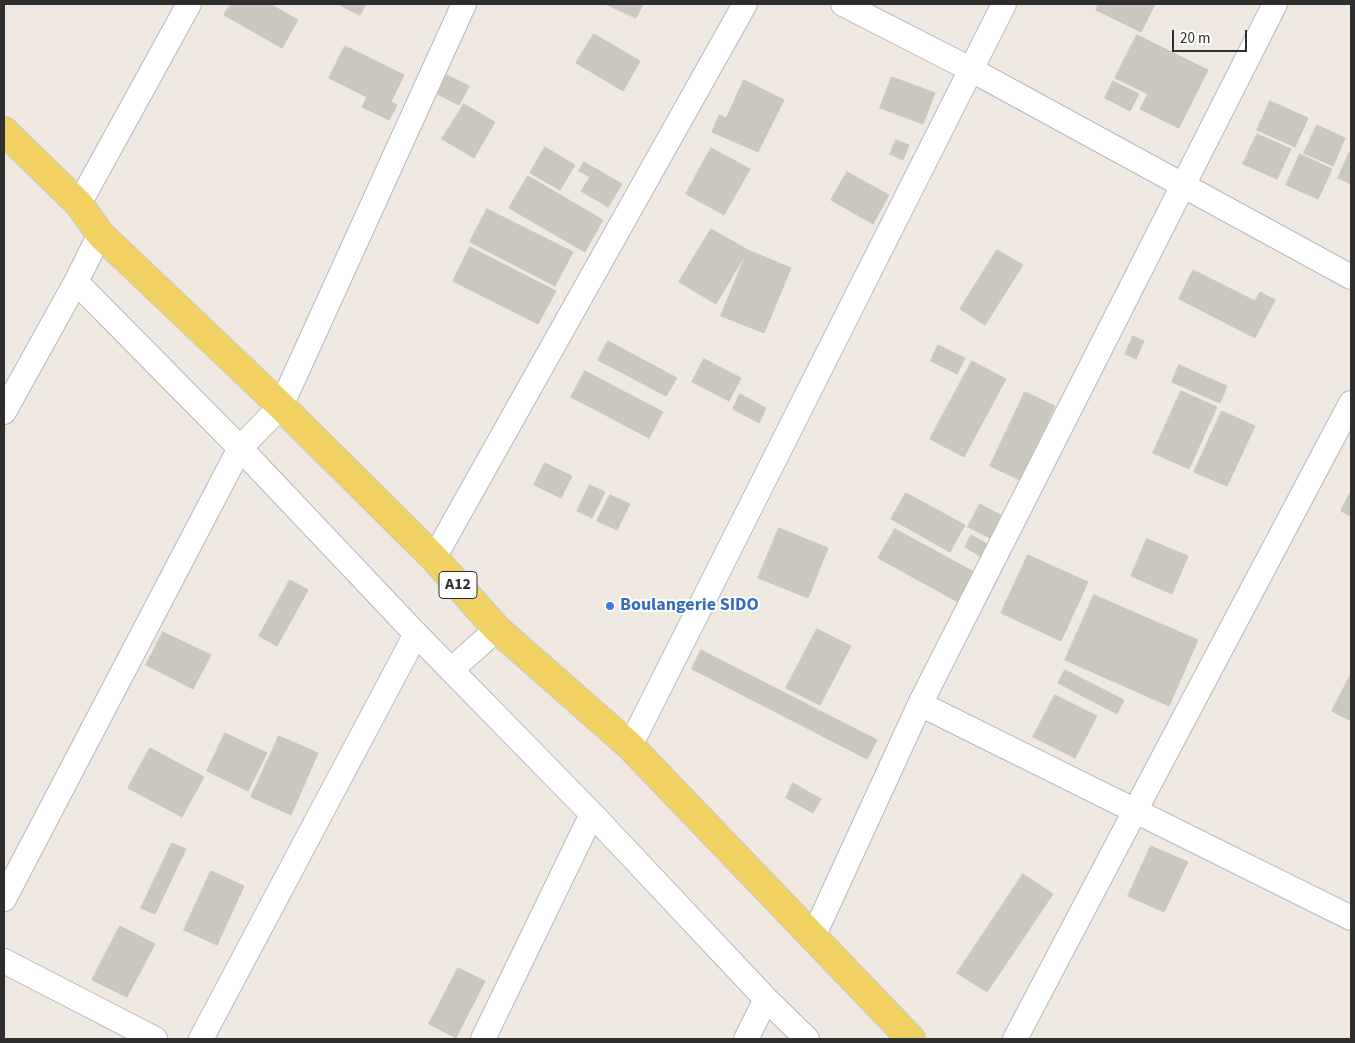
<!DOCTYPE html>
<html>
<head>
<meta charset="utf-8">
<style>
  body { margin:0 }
  #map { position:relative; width:1355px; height:1043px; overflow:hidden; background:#efe9e1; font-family:"Source Sans 3",sans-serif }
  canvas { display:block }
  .frame { position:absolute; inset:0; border:5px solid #2e2e2e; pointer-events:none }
  .scale { position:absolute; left:1172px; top:30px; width:75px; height:22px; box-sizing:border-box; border:2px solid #2e2e2e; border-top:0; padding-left:6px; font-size:15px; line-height:18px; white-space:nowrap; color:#2e2e2e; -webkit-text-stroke:4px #fff; paint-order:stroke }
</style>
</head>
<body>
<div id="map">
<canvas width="1355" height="1043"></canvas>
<div class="frame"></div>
<div class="scale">20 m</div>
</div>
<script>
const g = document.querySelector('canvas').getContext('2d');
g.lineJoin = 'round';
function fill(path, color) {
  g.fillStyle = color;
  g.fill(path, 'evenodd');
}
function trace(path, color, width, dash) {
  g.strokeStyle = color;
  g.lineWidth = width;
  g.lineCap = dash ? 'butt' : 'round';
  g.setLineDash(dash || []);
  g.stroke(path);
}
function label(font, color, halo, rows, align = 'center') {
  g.font = font + ' "Source Sans 3",sans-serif';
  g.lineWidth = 4;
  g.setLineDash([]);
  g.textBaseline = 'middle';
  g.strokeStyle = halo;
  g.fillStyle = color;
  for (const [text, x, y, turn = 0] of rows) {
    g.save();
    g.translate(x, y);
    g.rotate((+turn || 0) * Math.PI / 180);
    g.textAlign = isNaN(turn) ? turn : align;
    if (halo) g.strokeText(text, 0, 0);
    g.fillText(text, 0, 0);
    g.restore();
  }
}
const building = new Path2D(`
  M231,4H270L298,20L282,48L224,15Z
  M338,4H366L360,15Z
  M606,4H643L636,18Z
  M1099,4H1155L1141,32L1096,10Z
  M594,34L640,61L623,91L576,63Z
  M1137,35L1208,70L1179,128L1140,109L1148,94L1115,78Z
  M345,46L404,75L391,102L397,105L389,120L362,107L367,97L329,78Z
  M447,75L469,86L459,105L437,94Z
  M892,77L935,93L923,124L880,108Z
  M744,80L784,100L758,152L712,132L719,115L726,118Z
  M1113,81L1139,94L1130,111L1105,98Z
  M1270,101L1308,118L1295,147L1257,130Z
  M464,104L495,122L474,158L442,139Z
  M1317,125L1345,138L1333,166L1304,153Z
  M1257,134L1291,149L1277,179L1243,164Z
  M896,140L909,145L903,160L890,154Z
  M545,147L575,165L560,190L530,173Z
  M711,148L750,169L724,215L686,194Z
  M1351,149V184L1338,178Z
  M1300,154L1332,169L1318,199L1286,185Z
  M584,162L622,184L608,207L581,191L590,177L579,171Z
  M847,172L889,195L873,224L831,200Z
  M528,176L603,220L585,252L509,208Z
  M487,209L573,252L555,286L470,242Z
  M711,229L748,250L716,304L679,282Z
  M470,247L556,291L538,324L453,281Z
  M748,250L791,268L764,333L721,316Z
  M997,250L1023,265L985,325L960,309Z
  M1193,270L1255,301L1260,292L1275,300L1255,338L1179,299Z
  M1133,336L1144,341L1136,359L1125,354Z
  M608,341L677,378L666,396L598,360Z
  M938,345L965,358L957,374L931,361Z
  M704,359L741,378L729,401L692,382Z
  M972,361L1006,379L964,457L930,439Z
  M1179,365L1227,386L1220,403L1172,382Z
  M585,371L663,412L649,438L571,397Z
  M1181,391L1217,407L1189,469L1153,453Z
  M1025,392L1055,406L1020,480L990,466Z
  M740,394L766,408L759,423L733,409Z
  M1222,411L1255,426L1227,486L1194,472Z
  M545,463L572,476L561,498L534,485Z
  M590,485L605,492L592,518L577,511Z
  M1351,491V516L1341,511Z
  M906,493L965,525L950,552L891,519Z
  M610,495L630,504L617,530L597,521Z
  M980,504L1004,517L992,539L968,527Z
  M779,528L828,548L808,598L758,578Z
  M895,529L974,572L958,602L878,558Z
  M971,535L987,544L980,556L965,547Z
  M1147,539L1188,556L1172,594L1131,576Z
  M1028,555L1088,582L1061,641L1001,613Z
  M290,580L308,590L277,646L259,636Z
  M1094,595L1198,640L1169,706L1065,660Z
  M817,629L851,646L820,705L786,688Z
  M163,632L211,655L193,689L146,665Z
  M701,650L877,740L867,759L692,669Z
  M1065,670L1124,700L1117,714L1058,683Z
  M1351,674V715L1349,720L1332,711Z
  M1055,695L1097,716L1075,758L1033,737Z
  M225,733L267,753L248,791L207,771Z
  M279,736L318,753L291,815L251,797Z
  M150,748L204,777L182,817L128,788Z
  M793,783L821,799L813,813L786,798Z
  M172,843L186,849L155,914L141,908Z
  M1151,846L1188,862L1164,912L1128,896Z
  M211,871L244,886L217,945L184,930Z
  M1023,874L1053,894L987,992L957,973Z
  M120,926L155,944L127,997L92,980Z
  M458,968L485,981L456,1038L429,1024Z`);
const minor = new Path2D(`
  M843,4L970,69L1351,277
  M79,204L189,4
  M76,282L240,448L416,634L592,814L766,999L807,1039
  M4,412L76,282L100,234
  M434,558L745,4
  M451,670L497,629
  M920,704L1351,918
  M630,746L1004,4
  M4,899L240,448L281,406L464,4
  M813,937L920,704L1275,4
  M4,961L155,1039
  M201,1039L416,634
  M483,1039L592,814
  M746,1039L766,999
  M1015,1039L1135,811L1351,403`);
const primary = new Path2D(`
  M4,131L79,204L100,234L281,406L434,558L497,629L630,746L911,1039`);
const markers = [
  [610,606,5,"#3f7fe0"]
];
const shields = [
  [458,585,38]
];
const shieldNames = [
  ["A12",458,585]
];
const shopNames = [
  ["Boulangerie SIDO",620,606]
];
fill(building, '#cbc7bf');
trace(building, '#cbc5ba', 1);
trace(minor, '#b4b7c1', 26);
trace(primary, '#c9c9c9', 30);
trace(minor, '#fff', 24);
trace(primary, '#f2d163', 28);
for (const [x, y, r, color] of markers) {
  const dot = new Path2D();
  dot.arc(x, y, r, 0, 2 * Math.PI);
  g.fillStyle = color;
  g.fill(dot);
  trace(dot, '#fff', 2);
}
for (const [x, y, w] of shields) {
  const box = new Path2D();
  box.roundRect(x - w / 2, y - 13.5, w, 27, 4);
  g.fillStyle = '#fff';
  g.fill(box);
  trace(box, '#2e2e2e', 1);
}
label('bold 16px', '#2e2e2e', null, shieldNames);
label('bold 18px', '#366cbe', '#fff', shopNames, 'left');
</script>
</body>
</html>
